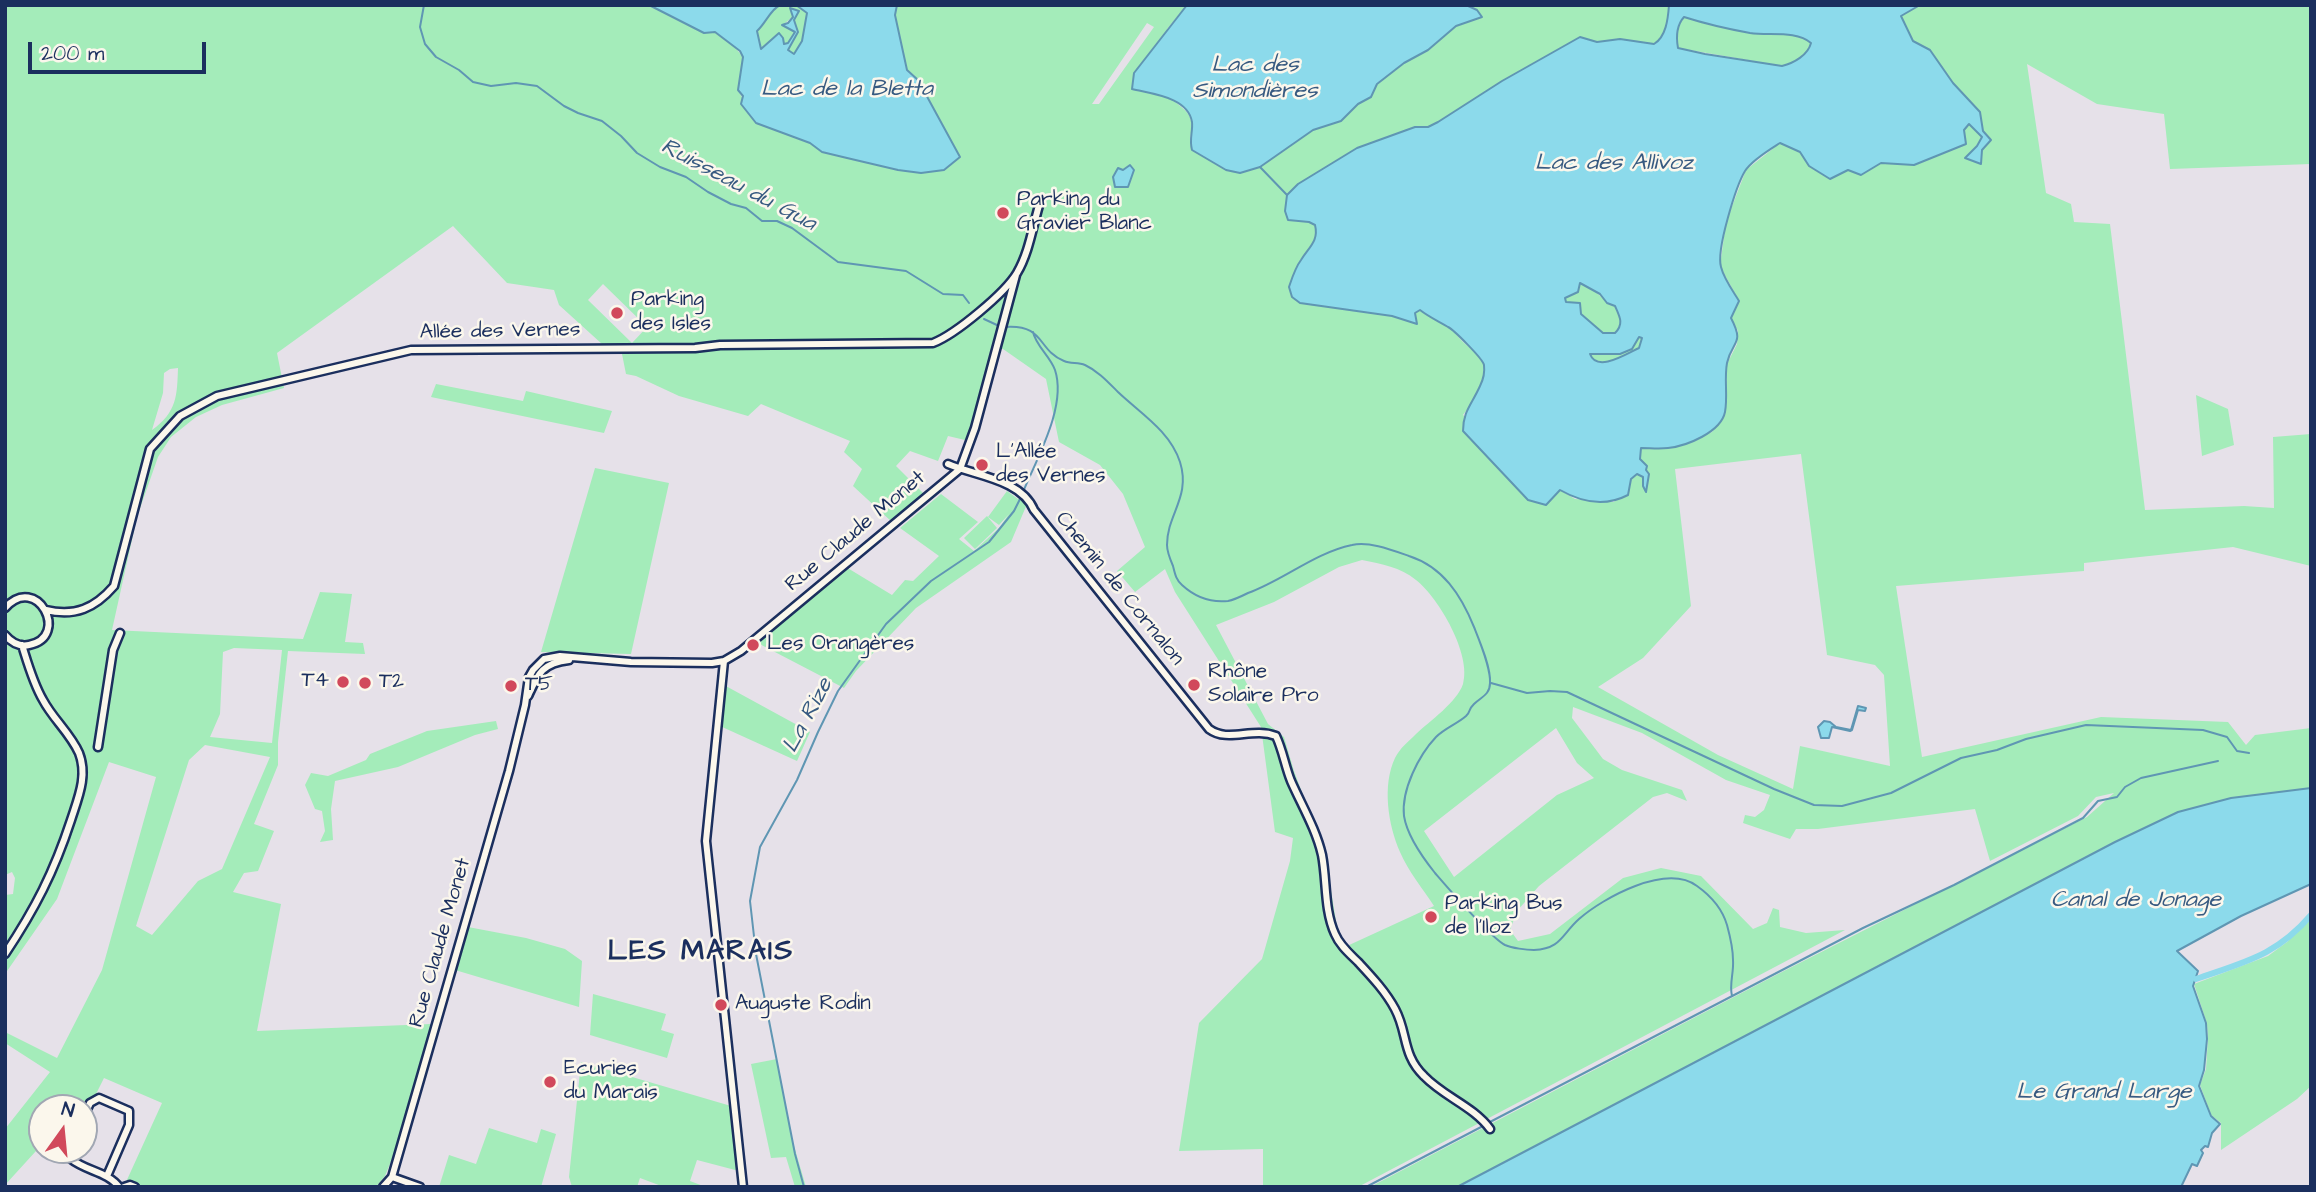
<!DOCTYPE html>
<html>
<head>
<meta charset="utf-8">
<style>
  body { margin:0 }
  #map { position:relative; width:2316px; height:1192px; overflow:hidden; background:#e6e1e9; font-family:"Architects Daughter",sans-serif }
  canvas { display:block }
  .frame { position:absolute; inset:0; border:7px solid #1b2f5e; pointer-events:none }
  .north { position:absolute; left:28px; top:1094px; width:70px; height:70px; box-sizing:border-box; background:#fbf7ec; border:2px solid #a1a7b3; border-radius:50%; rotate:15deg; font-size:19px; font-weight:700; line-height:28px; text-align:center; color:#1b2f5e }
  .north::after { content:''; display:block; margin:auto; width:24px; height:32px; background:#d1495b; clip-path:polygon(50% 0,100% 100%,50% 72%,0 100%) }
  .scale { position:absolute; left:28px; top:42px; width:178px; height:32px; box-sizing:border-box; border:4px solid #1b2f5e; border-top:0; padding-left:9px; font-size:21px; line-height:24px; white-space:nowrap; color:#1b2f5e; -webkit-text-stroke:5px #fbf7ec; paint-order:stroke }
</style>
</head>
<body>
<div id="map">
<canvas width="2316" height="1192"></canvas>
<div class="frame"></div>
<div class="north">N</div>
<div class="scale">200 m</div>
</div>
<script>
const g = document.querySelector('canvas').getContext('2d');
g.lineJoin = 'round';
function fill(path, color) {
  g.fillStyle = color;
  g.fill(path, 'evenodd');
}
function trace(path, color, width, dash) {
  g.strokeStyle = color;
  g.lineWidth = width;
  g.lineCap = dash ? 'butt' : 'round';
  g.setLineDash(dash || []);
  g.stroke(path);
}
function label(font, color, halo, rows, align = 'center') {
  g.font = font + ' "Architects Daughter",sans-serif';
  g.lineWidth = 5;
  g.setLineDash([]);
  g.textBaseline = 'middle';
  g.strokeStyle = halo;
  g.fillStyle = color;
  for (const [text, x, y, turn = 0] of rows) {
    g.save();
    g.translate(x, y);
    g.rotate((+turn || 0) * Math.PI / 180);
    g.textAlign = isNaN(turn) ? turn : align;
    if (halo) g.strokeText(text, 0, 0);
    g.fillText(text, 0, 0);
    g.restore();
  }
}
const green = new Path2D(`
  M5,5H649L704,33L715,32L733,45L743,57L738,90L756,123L810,143L822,152L918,80L907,70L895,15L897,5H1187L1167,29L1170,98C1188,112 1195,115 1190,139L1260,167L1313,130L1341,120L1358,104L1371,97L1377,84L1404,63L1428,50L1456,26L1481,17L1477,10L1466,5H1669C1668,19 1666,37 1653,45L1620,39L1597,42L1528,67L1502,81L1438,122L1428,127H1415L1357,148L1298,184L1294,221L1310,222L1315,225C1318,241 1309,247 1301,260C1295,268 1292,278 1289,287L1292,297L1392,316L1416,324L1415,312L1420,310C1429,317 1438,321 1448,327C1453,330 1458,337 1463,342C1470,348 1478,353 1482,361C1491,378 1473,402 1463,415L1560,490L1575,499L1614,502L1631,479L1637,474L1643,476V486L1647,466L1640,459L1641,448H1670L1712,432L1725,415L1727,364L1737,344L1738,331L1731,318L1739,301L1720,266L1726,222L1746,170L1780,143L1800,152L1809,166L1848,170L1861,175L1881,163L1914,165L1969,124L1982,137L1977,146L1982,150L1983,131L1980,112L1953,83L1930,50L1913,41L1901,16L1920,5H2311V164L2170,169L2164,114L2097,104L2027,64L2046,193L2071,204L2074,222L2110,224L2145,510L2244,506L2274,508L2273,437L2311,434V566L2233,547L2084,563V571L1896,586L1922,757L2101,717L2228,722L2246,745L2255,735L2311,728V788L2231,798L2178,812L2115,842L1457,1187H1370L1776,975L2087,817L2114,793L2096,797L2078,816L1990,861L1975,809L1818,829H1796L1790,839L1743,823L1745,815L1755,817L1764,810L1770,795L1726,780L1642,733L1573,707L1572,718L1603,759L1622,770L1682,790L1687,801L1667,793L1653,797L1539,886L1517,911L1510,930L1518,941L1550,934L1623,878L1661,868L1701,876L1753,929L1767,923L1773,908L1779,910L1780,927L1806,933L1845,930L1358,1187H1263V1149L1179,1151L1199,1023L1262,959L1290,861L1293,838L1275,832L1261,727L1175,592L1165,569L1135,592L1117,571L1145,547L1123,494L1100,465L1059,442L1046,379L1003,349L994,347L974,419L965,440L948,436L938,461L910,451L896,466L925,495L892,522L853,486L862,469L844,452L850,441L761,404L748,416L679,396L636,376L626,374L620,344H602L559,305L554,290L507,283L453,226L277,353L284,388L222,405L196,417L171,437L158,457L137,517L112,630L303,639L320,592L352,594L345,642L363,643L365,654L288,651L278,742V765L254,824L274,831L258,871L244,873L233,892L281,904L257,1031L431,1024L399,1142L385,1176L376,1187H142L126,1182L162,1103L104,1078L96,1094L89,1099L84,1111V1108H42V1150H67L62,1162L36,1151L5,1185V1129L50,1072L5,1043V1032L57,1058L102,970L156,777L109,762L57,899L5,974V895L13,894L15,878L12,872L5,875ZM1147,23L1154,27L1099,104H1092ZM603,284L647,327L632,343L588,300ZM178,368C177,396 177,412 152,430L163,393L164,373L170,369ZM1801,454L1827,655L1875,665L1884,675L1890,766L1800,746L1793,789L1718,755L1598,687L1643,658L1691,606L1675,469ZM1362,560C1382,564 1400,567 1416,580C1439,598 1472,655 1463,684C1457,702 1430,721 1416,734C1408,742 1400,748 1395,758C1382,785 1388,825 1400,852C1408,871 1423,889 1434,906L1347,946L1340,938L1336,921L1325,854L1294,771L1284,737L1268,724L1216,625L1274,602L1339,567ZM234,648L282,650L272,743L210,737L220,714L223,652ZM1556,728L1577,763L1594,778L1557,795L1454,877L1424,831ZM205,745L270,757L222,869L198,881L152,935L136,926L189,760Z
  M780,5H796L807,13L802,41L794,54L788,50L798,32L794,20L799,11L783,25L795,32L788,43L761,49L757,31C766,23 770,10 780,5Z
  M1685,17C1706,25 1728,29 1750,33C1770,36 1795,30 1811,42C1808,55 1794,63 1782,66L1678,48C1676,37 1676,26 1685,17Z
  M1580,283C1597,289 1601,300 1615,306C1620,317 1624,324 1615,333L1603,334L1581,314V307L1566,302L1565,298Z
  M1639,337L1642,338L1639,348C1625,354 1599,373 1589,354H1620Z
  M436,384L523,401L526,391L612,411L604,433L431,397Z
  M2196,395L2228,409L2234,445L2202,456Z
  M595,468L669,483L631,654L541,652Z
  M1007,491L1018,499L1021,497L1026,501L1027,504L1011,542L916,608L856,671L844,688L750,639L841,564L892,595L905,580L913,581L939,556L900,528L941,494L978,522L959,539L974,551L999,528L1009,514L999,525L988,517Z
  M987,516L997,528L975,549L964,538Z
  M724,685L810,732L797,761L720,726Z
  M496,721L498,729L475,735L398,767L335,781L331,809L333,840L320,842L325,831L322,811L315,809L305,785L311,773L328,776L366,760L370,754L427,731Z
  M2311,919V1086L2297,1099L2221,1150V1123L2211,1115L2200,1085L2206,1069L2208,1038L2207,1024L2194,984L2268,956L2287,942Z
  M468,927L526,938L565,949L582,961L579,1007L455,970Z
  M593,994L666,1014L661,1030L674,1034L667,1058L590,1035Z
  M777,1059L792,1139L806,1187H795L786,1157L771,1158L751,1064Z
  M581,1062L731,1106L739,1171L697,1160L690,1181L706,1187H664L640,1178L637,1187H572L569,1177Z
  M489,1128L537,1143L541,1129L556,1134L541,1187H439L449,1155L476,1164Z`);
const water = new Path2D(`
  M649,5H780C770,10 766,23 757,31L761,49L779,33L783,38L784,44L788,43L795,32L782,25L788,23L793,17L790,8L799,11L794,20L798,32L788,50L794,54L802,41L807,13L796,5H897L895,15L907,70L918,80L960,157L944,170L921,173L898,170L847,158L822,152L810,143L756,123L741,104L743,96L738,90L743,57L740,51L715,32L704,33Z
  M1187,5H1466L1477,10L1482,17L1456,26L1428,50L1404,63L1377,84L1371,97L1358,104L1341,121L1313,130L1260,167L1240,173L1226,170L1192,150C1189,139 1193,132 1192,122C1188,97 1152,94 1132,89L1134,73Z
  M1669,5H1920L1901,16L1913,41L1930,50L1953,83L1980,112L1983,131L1991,140L1982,150L1981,164L1965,158L1977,146L1982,137L1969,124L1964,130L1966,144L1914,165L1881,163L1861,175L1848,170L1830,179L1809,166L1800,152L1780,143C1769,150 1752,160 1745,171C1736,186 1716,250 1721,267C1724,279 1733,291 1739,301L1731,318C1745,345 1732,340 1727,363C1724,379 1728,396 1725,412C1721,432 1687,446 1668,448C1659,449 1650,448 1641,448L1640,459L1647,466L1646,470L1649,474L1646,492L1643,486V477L1637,474L1631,479L1628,495C1605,507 1581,502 1560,490L1546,505L1528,500L1463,431C1463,411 1472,404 1480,386C1483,380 1485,373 1484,365C1483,359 1454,330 1448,327C1438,321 1429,317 1420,310L1415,313L1417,324L1392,316L1300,303L1292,297L1289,287C1292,278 1295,268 1301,260C1309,247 1319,241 1315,225L1309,222L1288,220L1285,211L1287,195L1298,184L1357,148L1415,127H1428L1438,122L1502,81L1580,37L1597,42L1620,39L1654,44C1666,37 1668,19 1669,5ZM1684,17C1706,24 1728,29 1750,33C1769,36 1796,30 1811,43C1808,55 1794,63 1782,66L1705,54L1678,48C1676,37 1676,26 1684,17ZM1580,283L1600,294L1607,303L1615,306C1620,317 1624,324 1615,333H1603L1581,314L1580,303L1566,302L1565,298L1578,292ZM1639,337L1642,338L1639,348C1626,354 1597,373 1590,354H1620L1632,349Z
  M1130,165L1134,170L1128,187H1115L1113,177L1118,168L1123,170Z
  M1858,706L1866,708L1865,711L1858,710L1852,730L1850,731L1832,727L1829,738H1821L1818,727L1824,721L1830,722L1836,727L1851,730Z
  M2311,788V884L2241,916L2177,951L2198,971L2193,986L2206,1023L2207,1039L2204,1070L2199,1086L2211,1116L2220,1124L2212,1133L2208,1147L2205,1146L2201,1150L2203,1153L2197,1166L2192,1164L2181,1187H1457L2115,842L2178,812L2231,798Z`);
const stream = new Path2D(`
  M424,5L420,27L425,44L436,57L459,70L473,82L491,86L516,83L537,86L564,106L578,113L602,121L621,136L637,153L660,167L686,177L708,192L731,204L746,208L762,221H777L792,228L838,262L906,271L943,294L963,295L969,303
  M1260,167L1287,195
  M984,319L999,326
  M1005,327C1045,324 1037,350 1064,361C1071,364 1078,362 1085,365C1098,371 1108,382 1118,392C1140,413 1170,431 1180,462C1191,497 1167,514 1167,545C1167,552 1170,559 1173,566C1175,574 1176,580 1182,585C1194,596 1210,603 1228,601C1234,600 1242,596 1248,593C1284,580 1314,553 1352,545C1369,541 1392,550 1409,556C1443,567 1461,595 1474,627C1480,642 1491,668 1490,683C1490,695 1481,697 1474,704C1467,711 1472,710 1466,716C1457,724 1445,728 1436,737C1419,755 1401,790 1404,816C1407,835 1423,858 1435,873C1448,888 1490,937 1505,945C1512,948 1526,950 1534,950C1561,949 1562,934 1579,919C1603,898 1666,863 1697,886C1711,896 1722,908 1727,925C1730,936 1733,949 1733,960C1734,973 1729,984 1732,996
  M1023,492C1037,458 1067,406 1055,370C1050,356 1036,346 1033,332
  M1491,683L1527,693L1550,691L1567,692L1774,789L1814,805L1842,806L1891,793L1961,758L1997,750L2026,739L2086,725L2203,730L2227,737L2237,751L2249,753
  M1488,1123L1863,928L1954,885L2083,818L2098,801L2117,797L2125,787L2141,778L2218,761
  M804,1187L795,1154L756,954L750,901L760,847L797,780L818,732L838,691L886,624L931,581L989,542L1014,511L1021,497
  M1366,1187L1483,1126`);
const canal = new Path2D(`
  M2196,979C2244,962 2276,956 2311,915`);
const minor = new Path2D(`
  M948,464C976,476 1021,479 1034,510L1209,729C1228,743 1252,727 1276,736C1283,751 1285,766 1291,781C1302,806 1316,829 1322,855C1327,881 1324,910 1335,934C1340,946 1350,954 1359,963C1372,977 1386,992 1395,1009C1408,1033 1402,1055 1424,1076C1444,1097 1473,1106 1490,1129
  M5,608C37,572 71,637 29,645C19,647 11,642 5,635
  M46,610C75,617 95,608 114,586L150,449L180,416L217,396L411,350L695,348L720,345L933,343C956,334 1005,293 1017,273C1030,251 1033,223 1041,199
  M724,661L706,841L743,1187
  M528,696C538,674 542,663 569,660
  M98,747L113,650L120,633
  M5,954C35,909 54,872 71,820C78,798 88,776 79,753C70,733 53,719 43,700C33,683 28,664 22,645
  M84,1116L90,1103L99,1098L129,1111V1125L107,1176
  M69,1150L71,1159C86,1171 108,1172 119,1187
  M392,1177L420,1187
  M124,1187L130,1185L135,1187
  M383,1187L392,1177L509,771L525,705L529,677L533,670L544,659L560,656L631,662L712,663L724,661L741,651L960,469L975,428L1016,275`);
const markers = [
  [1003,213,7,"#d1495b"],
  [617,313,7,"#d1495b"],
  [982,465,7,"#d1495b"],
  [753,645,7,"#d1495b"],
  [343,682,7,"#d1495b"],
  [365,683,7,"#d1495b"],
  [1194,685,7,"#d1495b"],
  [511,686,7,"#d1495b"],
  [1431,917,7,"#d1495b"],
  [721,1005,7,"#d1495b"],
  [550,1082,7,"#d1495b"]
];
const poiNames = [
  ["Parking du",1017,201],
  ["Gravier Blanc",1017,225],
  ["Parking",631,301],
  ["des Isles",631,325],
  ["L'Allée",996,453],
  ["des Vernes",996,477],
  ["Les Orangères",767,645],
  ["Rhône",1208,673],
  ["Solaire Pro",1208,697],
  ["T4",329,682,"right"],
  ["T2",379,683],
  ["T5",525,686],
  ["Parking Bus",1445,905],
  ["de l'Iloz",1445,929],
  ["Auguste Rodin",735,1005],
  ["Ecuries",564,1070],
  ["du Marais",564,1094]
];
const streetNames = [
  ["Allée des Vernes",500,332,-1],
  ["Rue Claude Monet",856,532,-40],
  ["Chemin de Cornalon",1119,589,51],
  ["Rue Claude Monet",441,943,-74]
];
const waterNames = [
  ["Lac des",1255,66],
  ["Simondières",1255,92],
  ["Lac de la Bletta",847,90],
  ["Lac des Allivoz",1614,164],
  ["Ruisseau du Gua",738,186,28],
  ["La Rize",809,716,-62],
  ["Canal de Jonage",2136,901],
  ["Le Grand Large",2104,1093]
];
const districtNames = [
  ["LES MARAIS",701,953]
];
fill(green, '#a4ecba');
fill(water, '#8cdaeb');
trace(water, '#5f96b3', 2);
trace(stream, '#5f96b3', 2);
trace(canal, '#8cdaeb', 6);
trace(minor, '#1b2f5e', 11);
trace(minor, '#fbf7ec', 6);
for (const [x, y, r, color] of markers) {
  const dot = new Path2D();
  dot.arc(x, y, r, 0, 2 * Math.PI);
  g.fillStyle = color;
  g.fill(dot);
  trace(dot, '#fbf7ec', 2.5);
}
label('21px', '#1b2f5e', '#fbf7ec', poiNames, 'left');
label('21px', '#1b2f5e', '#fbf7ec', streetNames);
label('italic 23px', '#375a81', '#fbf7ec', waterNames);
g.letterSpacing = '2px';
label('bold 28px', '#1b2f5e', '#fbf7ec', districtNames);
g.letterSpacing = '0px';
</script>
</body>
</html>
